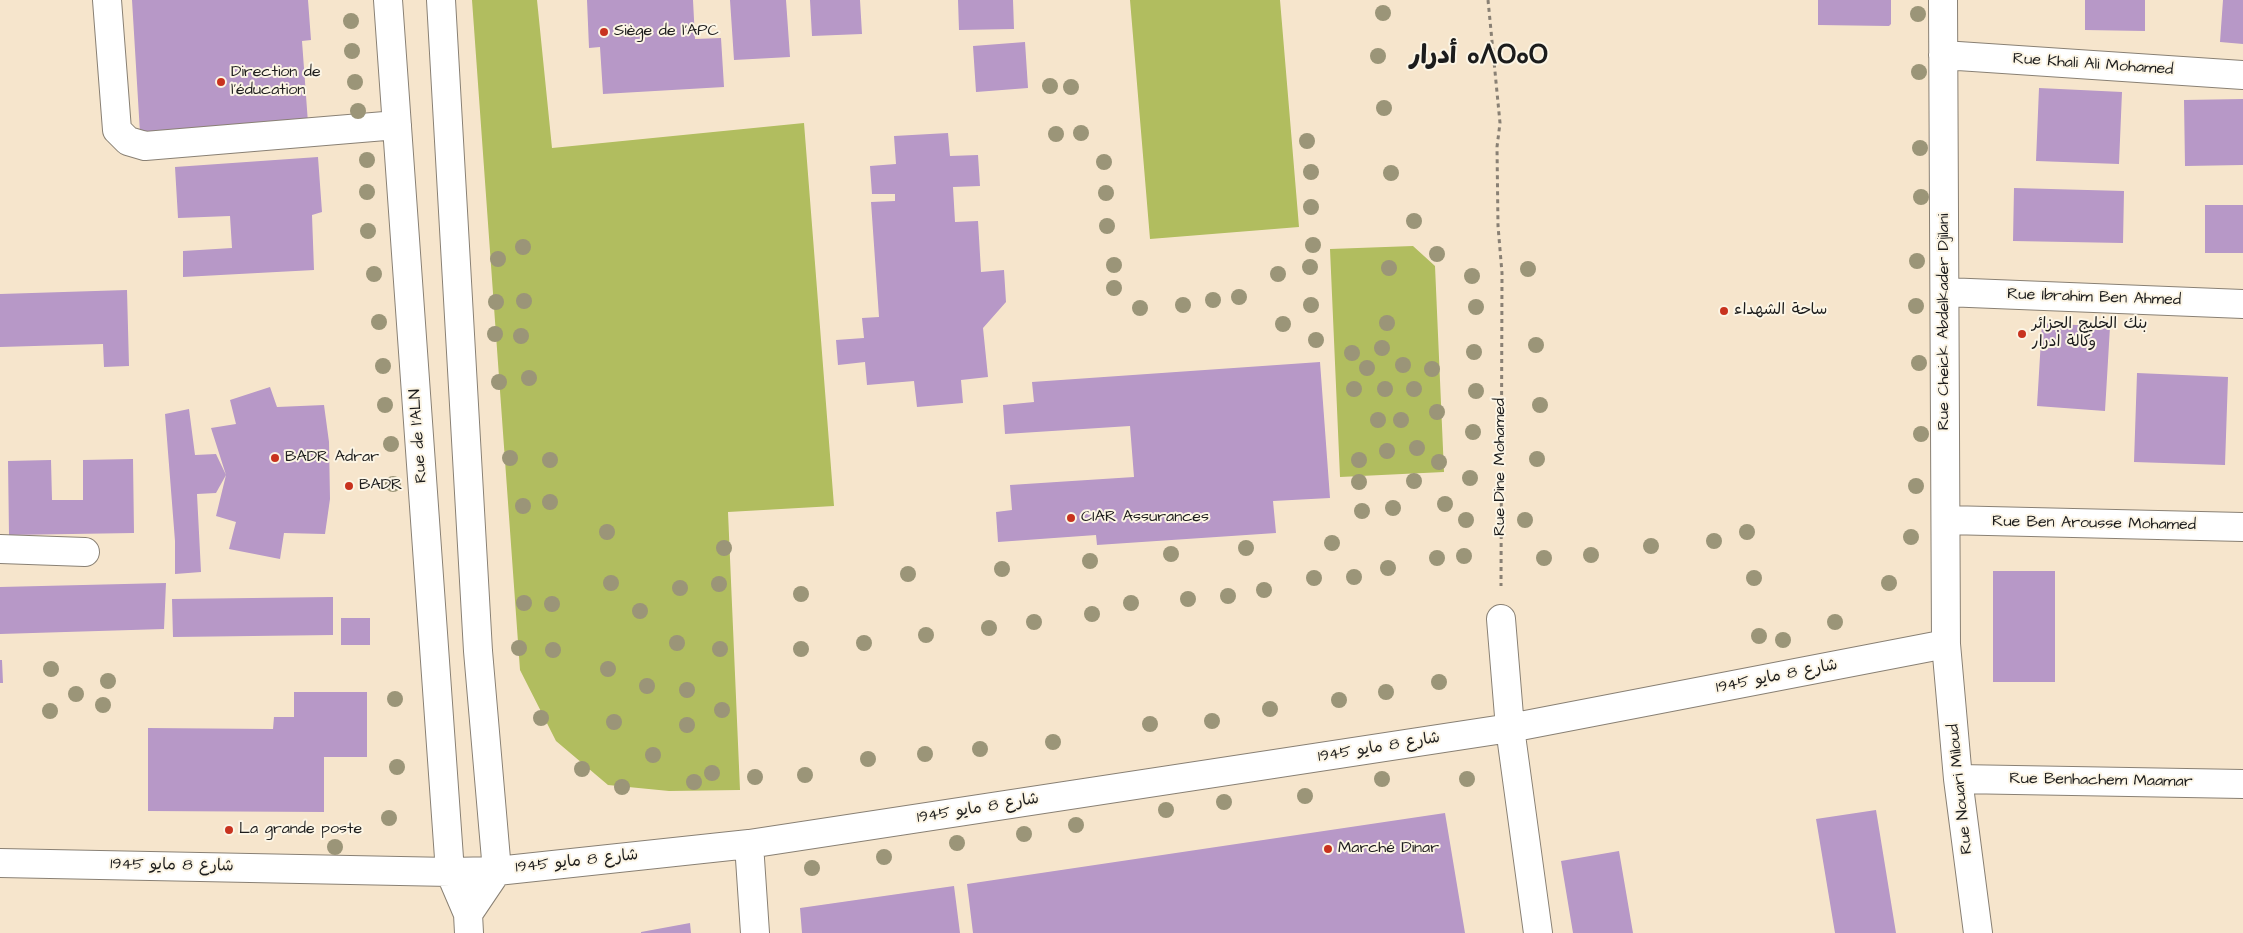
<!DOCTYPE html>
<html>
<head>
<meta charset="utf-8">
<style>
  body { margin:0 }
  canvas { display:block; background:#f6e5cc }
</style>
</head>
<body>
<canvas width="2243" height="933"></canvas>
<script>
const g = document.querySelector('canvas').getContext('2d');
g.lineJoin = 'round';
function fill(path, color) {
  g.fillStyle = color;
  g.fill(path, 'evenodd');
}
function trace(path, color, width, dash) {
  g.strokeStyle = color;
  g.lineWidth = width;
  g.lineCap = dash ? 'butt' : 'round';
  g.setLineDash(dash || []);
  g.stroke(path);
}
function label(font, color, halo, rows, align = 'center') {
  g.font = font + ' "Architects Daughter","Playpen Sans Arabic","Noto Sans Tifinagh",sans-serif';
  g.lineWidth = 4;
  g.setLineDash([]);
  g.textBaseline = 'middle';
  g.strokeStyle = halo;
  g.fillStyle = color;
  for (const [text, x, y, turn = 0] of rows) {
    g.save();
    g.translate(x, y);
    g.rotate((+turn || 0) * Math.PI / 180);
    g.textAlign = isNaN(turn) ? turn : align;
    if (halo) g.strokeText(text, 0, 0);
    g.fillText(text, 0, 0);
    g.restore();
  }
}
const green = new Path2D(`
  M472,0H537L552,148L804,123L834,506L728,512L740,790L669,791L608,785L556,741L520,670Z
  M1130,0H1280L1299,227L1150,239Z
  M1413,246L1435,266L1444,472L1340,477L1330,249Z`);
const building = new Path2D(`
  M132,0H308L311,40L302,41L308,123L140,133Z
  M587,0H693L695,39L721,38L724,87L603,94L600,47L589,48Z
  M730,0H786L790,57L734,60Z
  M810,0H860L862,34L812,36Z
  M958,0H1013L1014,29L959,30Z
  M1818,0H1891V24L1889,26L1818,25Z
  M2085,0H2145V31L2085,30Z
  M2223,0H2243V44L2220,42Z
  M1025,42L1028,88L976,92L973,46Z
  M2039,88L2122,92L2119,164L2036,161Z
  M2243,99V165L2185,166L2184,100Z
  M948,133L950,156L978,155L980,186L953,187L955,222L978,221L981,272L1004,270L1006,302L983,328L988,377L961,380L963,403L917,407L914,381L867,385L865,362L838,365L836,340L864,338L862,318L879,317L871,202L895,201V194H872L870,166L896,164L894,136Z
  M318,157L322,212L312,215L314,270L183,277V251L232,248L230,216L178,218L175,167Z
  M2014,188L2124,191L2123,243L2013,241Z
  M2205,205H2243V253H2205Z
  M127,290L129,366L104,367L103,344L0,347V294Z
  M2042,323L2110,327L2105,411L2037,406Z
  M1320,362L1330,498L1273,501L1276,533L1097,545L1096,535L998,542L996,512L1012,510L1010,485L1134,477L1130,426L1005,434L1003,405L1034,402L1032,382Z
  M2137,373L2228,377L2225,465L2134,462Z
  M270,387L277,407L324,405L329,442L330,499L325,534L284,533L280,559L229,549L236,522L216,516L226,475L211,428L236,424L230,400Z
  M189,409L195,455L216,454L226,475L216,493L197,494L201,572L175,574V541L165,414Z
  M133,459L134,533L9,535L8,461L51,460L52,500H83V460Z
  M1993,571H2055V682H1993Z
  M166,583L164,629L0,634V587Z
  M333,597V635L173,637L172,599Z
  M341,618H370V645H341Z
  M0,660H2L3,683H0Z
  M294,692H367V757H324V812L148,811V728L273,729L274,717H294Z
  M1876,810L1896,933H1835L1816,819Z
  M1445,813L1465,933H973L967,884Z
  M1619,851L1633,933H1573L1561,861Z
  M954,886L960,933H802L800,908Z
  M690,923L691,933H641V932Z`);
const path = new Path2D(`
  M1488,0L1500,123L1497,147L1498,226L1502,273L1501,586`);
const minor = new Path2D(`
  M107,0L117,130L128,141L145,146L397,125
  M388,0L450,872L468,914L469,933
  M441,0L478,651L497,871L468,914
  M1943,0L1946,644L1958,779L1978,933
  M1943,55L2243,75
  M1945,292L2243,304
  M1946,520L2243,527
  M0,549L85,552
  M1501,619L1510,728L1538,933
  M1958,779L2243,784
  M749,844L755,933
  M0,863L450,872L497,871L749,844L1510,728L1946,644`);
const trees = [
  [1383,13],
  [1918,14],
  [351,21],
  [352,51],
  [1378,56],
  [1919,72],
  [355,82],
  [1050,86],
  [1071,87],
  [1384,108],
  [358,111],
  [1081,133],
  [1056,134],
  [1307,141],
  [1920,148],
  [367,160],
  [1104,162],
  [1311,172],
  [1391,173],
  [367,192],
  [1106,193],
  [1921,197],
  [1311,207],
  [1414,221],
  [1107,226],
  [368,231],
  [1313,245],
  [523,247],
  [1437,254],
  [498,259],
  [1917,261],
  [1114,265],
  [1310,267],
  [1389,268],
  [1528,269],
  [374,274],
  [1278,274],
  [1472,276],
  [1114,288],
  [1239,297],
  [1213,300],
  [524,301],
  [496,302],
  [1183,305],
  [1311,305],
  [1916,306],
  [1476,307],
  [1140,308],
  [379,322],
  [1387,323],
  [1283,324],
  [495,334],
  [521,336],
  [1316,340],
  [1536,345],
  [1382,348],
  [1474,352],
  [1352,353],
  [1919,363],
  [1403,365],
  [383,366],
  [1367,368],
  [1432,369],
  [529,378],
  [499,382],
  [1354,389],
  [1385,389],
  [1414,389],
  [1476,391],
  [385,405],
  [1540,405],
  [1437,412],
  [1378,420],
  [1401,420],
  [1473,432],
  [1921,434],
  [391,444],
  [1417,448],
  [1387,451],
  [510,458],
  [1537,459],
  [550,460],
  [1359,460],
  [1439,462],
  [1470,478],
  [1414,481],
  [1359,482],
  [393,484],
  [1916,486],
  [550,502],
  [1445,504],
  [523,506],
  [1393,508],
  [1362,511],
  [1466,520],
  [1525,520],
  [607,532],
  [1747,532],
  [1911,537],
  [1714,541],
  [1332,543],
  [1651,546],
  [724,548],
  [1246,548],
  [1171,554],
  [1591,555],
  [1464,556],
  [1437,558],
  [1544,558],
  [1090,561],
  [1388,568],
  [1002,569],
  [908,574],
  [1354,577],
  [1314,578],
  [1754,578],
  [611,583],
  [1889,583],
  [719,584],
  [680,588],
  [1264,590],
  [801,594],
  [1228,596],
  [1188,599],
  [524,603],
  [1131,603],
  [552,604],
  [640,611],
  [1092,614],
  [1034,622],
  [1835,622],
  [989,628],
  [926,635],
  [1759,636],
  [1783,640],
  [677,643],
  [864,643],
  [519,648],
  [720,649],
  [801,649],
  [553,650],
  [51,669],
  [608,669],
  [108,681],
  [1439,682],
  [647,686],
  [687,690],
  [1386,692],
  [76,694],
  [395,699],
  [1339,700],
  [103,705],
  [1270,709],
  [722,710],
  [50,711],
  [541,718],
  [1212,721],
  [614,722],
  [1150,724],
  [687,725],
  [1053,742],
  [980,749],
  [925,754],
  [653,755],
  [868,759],
  [397,767],
  [582,769],
  [712,773],
  [805,775],
  [755,777],
  [1382,779],
  [1467,779],
  [694,782],
  [622,787],
  [1305,796],
  [1224,802],
  [1166,810],
  [389,818],
  [1076,825],
  [1024,834],
  [957,843],
  [335,847],
  [884,857],
  [812,868]
];
const markers = [
  [604,32,5,"#c8321e"],
  [221,82,5,"#c8321e"],
  [1724,311,5,"#c8321e"],
  [2022,334,5,"#c8321e"],
  [275,458,5,"#c8321e"],
  [349,486,5,"#c8321e"],
  [1071,518,5,"#c8321e"],
  [229,830,5,"#c8321e"],
  [1328,849,5,"#c8321e"]
];
const poiNames = [
  ["Siège de l'APC",614,32],
  ["Direction de",231,73],
  ["l'éducation",231,91],
  ["ساحة الشهداء",1734,311],
  ["بنك الخليج الجزائر",2032,325],
  ["وكالة ادرار",2032,343],
  ["BADR Adrar",285,458],
  ["BADR",359,486],
  ["CIAR Assurances",1081,518],
  ["La grande poste",239,830],
  ["Marché Dinar",1338,849]
];
const streetNames = [
  ["Rue Khali Ali Mohamed",2093,65,4],
  ["Rue Ibrahim Ben Ahmed",2094,298,2],
  ["Rue Cheick Abdelkader Djilani",1945,322,-90],
  ["Rue de l'ALN",419,436,-94],
  ["Rue Dine Mohamed",1501,467,-90],
  ["Rue Ben Arousse Mohamed",2094,524,1],
  ["شارع 8 مايو 1945",1777,677,-11],
  ["شارع 8 مايو 1945",1379,748,-9],
  ["Rue Benhachem Maamar",2101,781,1],
  ["Rue Nouari Miloud",1961,789,-96],
  ["شارع 8 مايو 1945",978,809,-9],
  ["شارع 8 مايو 1945",577,862,-6],
  ["شارع 8 مايو 1945",172,866,1]
];
const townNames = [
  ["أدرار ⴰⴷⵔⴰⵔ",1479,58]
];
fill(green, '#b1bd5f');
fill(building, '#b798c7');
trace(minor, '#898074', 30);
trace(path, '#898074', 3, [4, 4]);
trace(minor, '#fff', 28);
g.fillStyle = '#9b9578';
for (const [x, y] of trees) {
  g.beginPath();
  g.arc(x, y, 8, 0, 2 * Math.PI);
  g.fill();
}
for (const [x, y, r, color] of markers) {
  const dot = new Path2D();
  dot.arc(x, y, r, 0, 2 * Math.PI);
  g.fillStyle = color;
  g.fill(dot);
  trace(dot, '#fcf5e5', 2);
}
label('16px', '#1c1c1c', '#fcf5e5', poiNames, 'left');
label('16px', '#1c1c1c', '#fcf5e5', streetNames);
label('bold 26px', '#1c1c1c', '#fcf5e5', townNames);
</script>
</body>
</html>
